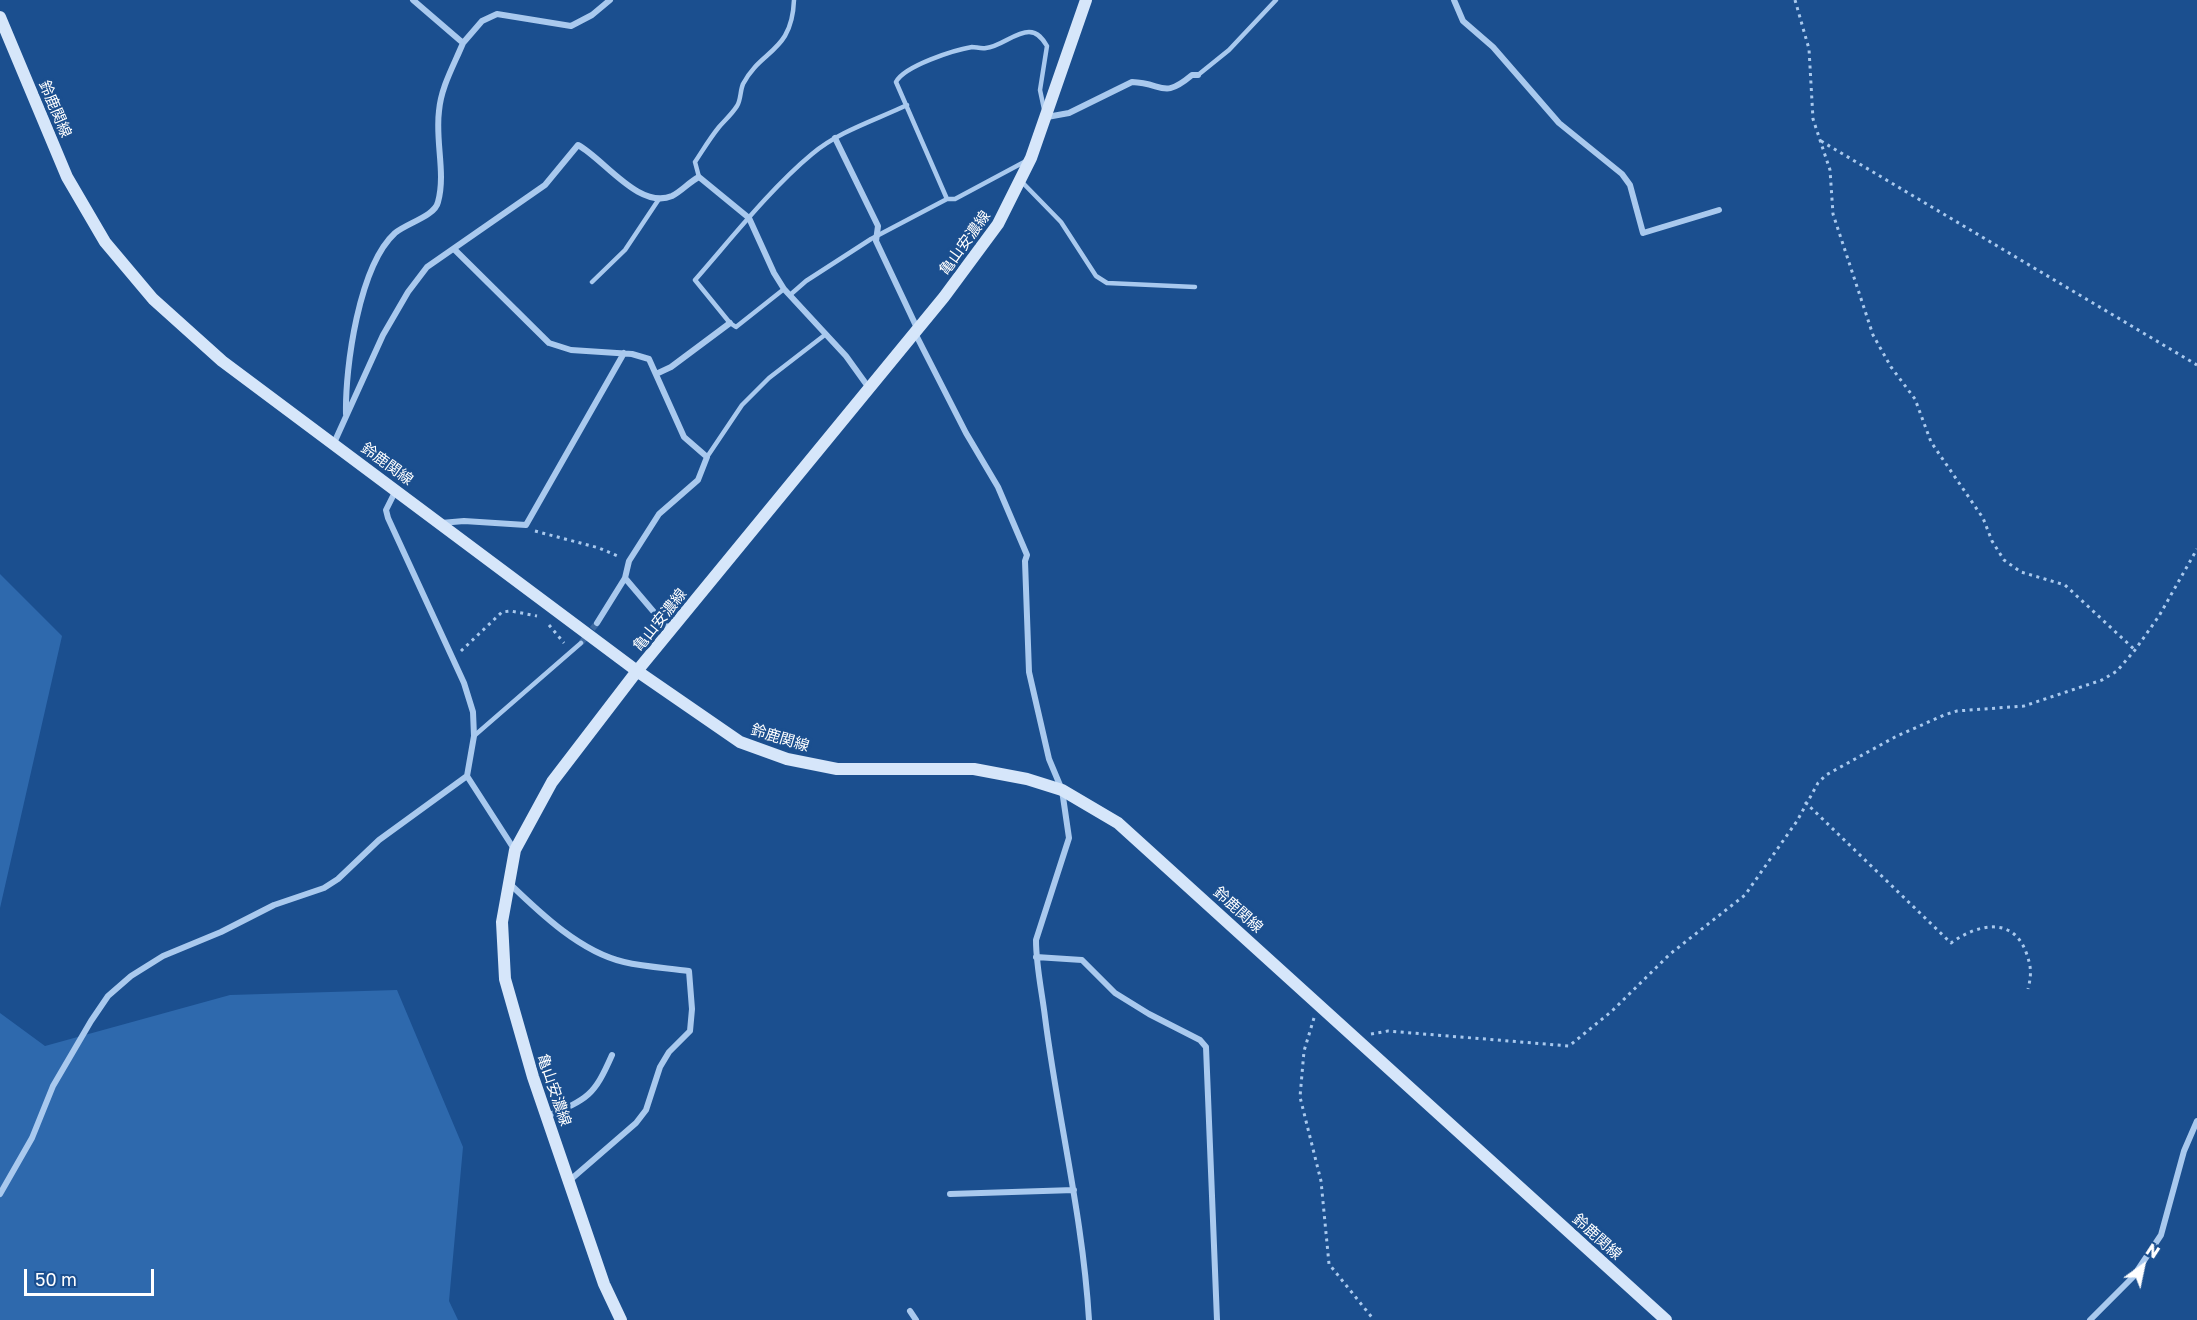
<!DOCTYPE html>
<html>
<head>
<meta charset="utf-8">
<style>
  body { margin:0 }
  #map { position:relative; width:2197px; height:1320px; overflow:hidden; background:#1b4f8f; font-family:"Golos Text",sans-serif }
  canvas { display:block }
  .north { position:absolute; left:2113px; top:1236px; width:60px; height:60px; -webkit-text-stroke:4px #1b4f8f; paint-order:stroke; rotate:33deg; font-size:16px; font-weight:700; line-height:24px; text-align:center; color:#fff }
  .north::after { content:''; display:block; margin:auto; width:21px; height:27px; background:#fff; clip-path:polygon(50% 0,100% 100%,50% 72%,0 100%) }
  .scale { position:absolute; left:24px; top:1269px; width:130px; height:27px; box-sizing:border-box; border:3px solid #fff; border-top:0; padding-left:8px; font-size:18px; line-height:21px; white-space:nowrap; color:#fff; -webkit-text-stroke:4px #1b4f8f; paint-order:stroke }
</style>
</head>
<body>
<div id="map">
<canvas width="2197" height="1320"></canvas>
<div class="north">N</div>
<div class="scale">50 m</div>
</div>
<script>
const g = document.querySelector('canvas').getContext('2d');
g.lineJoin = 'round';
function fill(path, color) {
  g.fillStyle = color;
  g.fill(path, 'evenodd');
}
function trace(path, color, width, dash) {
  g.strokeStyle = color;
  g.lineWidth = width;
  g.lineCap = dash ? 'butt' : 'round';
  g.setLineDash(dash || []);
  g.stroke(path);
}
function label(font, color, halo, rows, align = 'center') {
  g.font = font + ' "Golos Text","Noto Sans JP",sans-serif';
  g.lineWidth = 6;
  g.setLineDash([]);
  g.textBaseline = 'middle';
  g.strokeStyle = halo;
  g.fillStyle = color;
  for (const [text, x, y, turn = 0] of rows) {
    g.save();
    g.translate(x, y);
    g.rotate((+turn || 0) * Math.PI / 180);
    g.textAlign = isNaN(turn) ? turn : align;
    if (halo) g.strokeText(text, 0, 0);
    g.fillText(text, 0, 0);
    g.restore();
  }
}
const green = new Path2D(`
  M0,574L62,636L0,908Z
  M397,990L463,1147L449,1301L458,1320H0V1013L45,1046L230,995Z`);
const minorTunnel = new Path2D(`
  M581,643L597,623`);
const path = new Path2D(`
  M1795,0L1809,49L1813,119L1830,170L1833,214L1873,335L1891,367L1915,399L1931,442L1983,518L1992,541L2004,560L2021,572L2065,585L2135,650
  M1821,141L2197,365
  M535,531L599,548L620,557
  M549,625L564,643
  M461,651L502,612L511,611L537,616
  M1805,802L1951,943C1976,925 2012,915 2026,952C2031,966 2032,973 2028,989
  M1314,1018L1304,1051L1300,1097L1321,1181L1329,1264L1374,1320
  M1371,1034L1388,1031L1569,1046L1612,1011L1670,954L1745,895L1797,821L1818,783L1826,775L1895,737L1944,715L1957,711L2024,706L2102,680L2117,671L2135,650L2159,616L2197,549`);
const service = new Path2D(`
  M1198,75L1229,50L1276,0
  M699,177L695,162C703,150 710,138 719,127C725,120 732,114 737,106C741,100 740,91 743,84C761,49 792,53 794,0
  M1021,181L1061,222L1096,276L1107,283L1195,287
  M947,199L896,82C904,66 954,50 972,47C976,47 981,49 986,48C1000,47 1015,32 1029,32C1038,32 1043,39 1047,46L1040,90L1044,109
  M592,282L625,250L659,199
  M784,289L736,327L730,323L695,280C731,239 771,188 812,154C839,131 876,120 907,105
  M790,295L806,281L871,239L947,199H955L1026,161
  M707,457L742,405L769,378L826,334
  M474,736L581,643`);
const minor = new Path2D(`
  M413,0L463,43L482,21L497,14L571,26L592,15L610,0
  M1454,0L1463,21L1493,47L1559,123L1622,174L1630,185L1643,233L1719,210
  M1047,117L1069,113L1132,82C1164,83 1162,100 1192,75H1198
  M835,138L878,226L876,241L917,328
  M454,249L549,343L571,350L632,354L649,359L684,437L707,457L698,480L659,514L629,561L625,578L597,623
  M914,331L966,433L998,487L1027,555L1025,561L1029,672L1049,759L1062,790L1069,838L1036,940C1036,966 1042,992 1045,1017C1058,1119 1083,1218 1089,1320
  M656,374L671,367L730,323
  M346,414C345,367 359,266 395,233C407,223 435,216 438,202C446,173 435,141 439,111C441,87 454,65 463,43
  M334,443L383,335L408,292L427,267L545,185L578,145C604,159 639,210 672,196C682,191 689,182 699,177L749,218L774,273L784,289L846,356L869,388
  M396,490L386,510L388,518L464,683L473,712L474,736L467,776L514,849
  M441,523L464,521L526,525L624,353
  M625,578L670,631
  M510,884C541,914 581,952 624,962C645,967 667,968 689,971L692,1009L690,1031L669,1052L660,1067L646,1110L636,1123L569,1181
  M1036,957L1082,960L1115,993L1149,1014L1200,1040L1206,1047L1217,1320
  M547,1116C588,1099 594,1096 612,1055
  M0,1194L32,1138L53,1086L91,1021L108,996L131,976L163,956L221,932L274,905L324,888L338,879L379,840L467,776
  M950,1194L1074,1190
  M910,1311L916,1320
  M2090,1320L2133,1277L2161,1235L2184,1151L2197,1121`);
const secondary = new Path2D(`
  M0,17L67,177L105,242L153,299L222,361L637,671L740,742L787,759L837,769H974L1027,779L1062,790L1118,823L1666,1320
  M621,1320L604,1284L533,1077L505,979L502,922L515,850L552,782L637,671L944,297L998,224L1031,158L1086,0`);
const streetNames = [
  ["鈴鹿関線",55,109,67],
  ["亀山安濃線",965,243,-54],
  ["鈴鹿関線",387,464,36],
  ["亀山安濃線",660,620,-51],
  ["鈴鹿関線",780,738,17],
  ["鈴鹿関線",1238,910,42],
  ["亀山安濃線",554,1090,71],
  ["鈴鹿関線",1597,1237,42]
];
fill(green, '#2e69ad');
trace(minorTunnel, '#3d69a0', 6, [6, 3]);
trace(path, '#a9c9ee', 3, [3, 4.5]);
trace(service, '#a9c9ee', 4.5);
trace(minor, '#a9c9ee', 6);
trace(secondary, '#d6e6fa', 12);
label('15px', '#fff', '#1b4f8f', streetNames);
</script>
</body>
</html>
